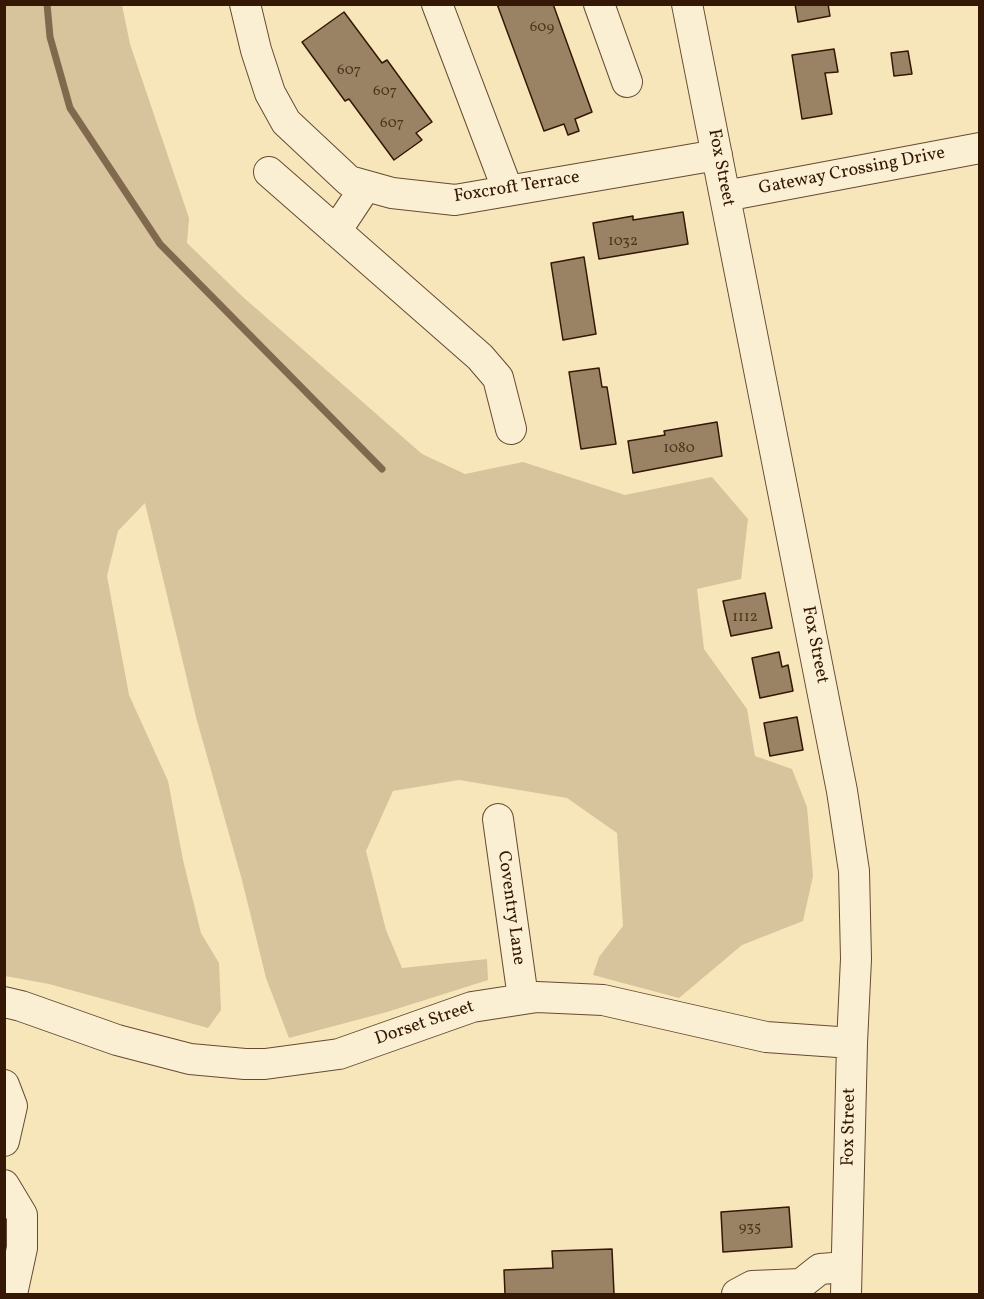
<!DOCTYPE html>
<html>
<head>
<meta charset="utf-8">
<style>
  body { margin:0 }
  #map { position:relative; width:984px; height:1299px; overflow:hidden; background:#f8e6bb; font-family:Vollkorn,serif }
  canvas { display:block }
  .frame { position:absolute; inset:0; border:6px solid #341705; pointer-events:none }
</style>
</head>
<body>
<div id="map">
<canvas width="984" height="1299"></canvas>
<div class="frame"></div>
</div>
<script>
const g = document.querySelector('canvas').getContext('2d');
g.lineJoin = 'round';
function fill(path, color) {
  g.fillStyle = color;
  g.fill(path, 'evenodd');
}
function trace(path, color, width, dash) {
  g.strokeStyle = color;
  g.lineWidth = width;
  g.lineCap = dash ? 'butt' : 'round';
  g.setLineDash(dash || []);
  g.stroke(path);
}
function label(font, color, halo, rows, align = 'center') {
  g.font = font + ' Vollkorn,serif';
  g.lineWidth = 5;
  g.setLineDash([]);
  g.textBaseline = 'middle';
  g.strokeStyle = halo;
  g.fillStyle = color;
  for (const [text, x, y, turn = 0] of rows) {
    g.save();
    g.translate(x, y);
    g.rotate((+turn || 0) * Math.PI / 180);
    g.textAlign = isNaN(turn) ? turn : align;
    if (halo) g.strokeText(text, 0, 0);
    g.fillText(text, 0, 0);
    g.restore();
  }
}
const green = new Path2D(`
  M4,5H122L130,44L189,218L187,243L243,297L422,454L465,474L523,462L625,495L712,477L748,519L741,579L697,589L704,649L747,709L755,756L792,769L807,807L813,876L803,921L742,945L679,998L593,975L599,957L623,926L617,833L567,798L459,780L393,791L366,851L386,930L402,968L487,959L488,980L387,1012L289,1038L266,978L242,880L196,717L145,503L118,531L107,576L129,695L168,781L183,860L201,933L219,963L221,1010L208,1028L49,984L5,976Z`);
const stream = new Path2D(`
  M47,4L50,37L70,108L160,244L382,469`);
const building = new Path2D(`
  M497,4H553L592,112L575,119L579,131L568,135L564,124L544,131Z
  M795,4H828L830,16L798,22Z
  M344,12L382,63L387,60L432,122L416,133L422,140L394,160L349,99L345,101L302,42Z
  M834,49L838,72L825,73L832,114L802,119L792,55Z
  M908,51L912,74L894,76L891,53Z
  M683,212L688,244L599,259L593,223L633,216V220Z
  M584,257L596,334L563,340L551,263Z
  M599,368L602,387H607L616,444L581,449L569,372Z
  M717,422L722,456L633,473L628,441L665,435L664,431Z
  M765,593L772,628L731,636L723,601Z
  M779,652L782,667L788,665L793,691L760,698L752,658Z
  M797,717L803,750L770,756L764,723Z
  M789,1207L792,1247L723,1252L721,1212Z
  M612,1249L614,1294H505L504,1270L553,1268L552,1251Z`);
const minor = new Path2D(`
  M245,4L256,50L270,93L286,122L349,181L392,193L455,200L717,155
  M437,4L508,191
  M599,4L627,82
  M687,4L842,791L854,871L856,959L852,1043L846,1294
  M269,172L480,357L498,378L511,429
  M725,196L980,148
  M336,231L366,186
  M498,819L523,998
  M4,1002L21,1006L117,1040L190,1059L245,1064H265L339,1054L472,1007L537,997L603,1000L766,1037L852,1043
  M4,1085L12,1106L4,1141
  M4,1185L22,1215V1248L12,1294
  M737,1294L752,1286L801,1284L820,1269L846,1267`);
const numberNames = [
  ["609",542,28],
  ["607",349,71],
  ["607",385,92],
  ["607",392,124],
  ["1032",623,242],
  ["1080",679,449],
  ["1112",745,618],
  ["935",750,1228]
];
const streetNames = [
  ["Fox Street",720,168,79],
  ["Gateway Crossing Drive",852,172,-11],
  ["Foxcroft Terrace",517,188,-9],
  ["Fox Street",814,645,79],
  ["Coventry Lane",510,908,82],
  ["Dorset Street",425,1024,-19],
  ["Fox Street",850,1127,-89]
];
fill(green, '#d7c39c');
trace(stream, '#81694d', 7);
fill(building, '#9a8364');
trace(building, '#341705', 1.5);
trace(minor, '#654b32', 32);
trace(minor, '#faefd3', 30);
label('15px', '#4e321d', null, numberNames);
label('18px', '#341705', '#faefd3', streetNames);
</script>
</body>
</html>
